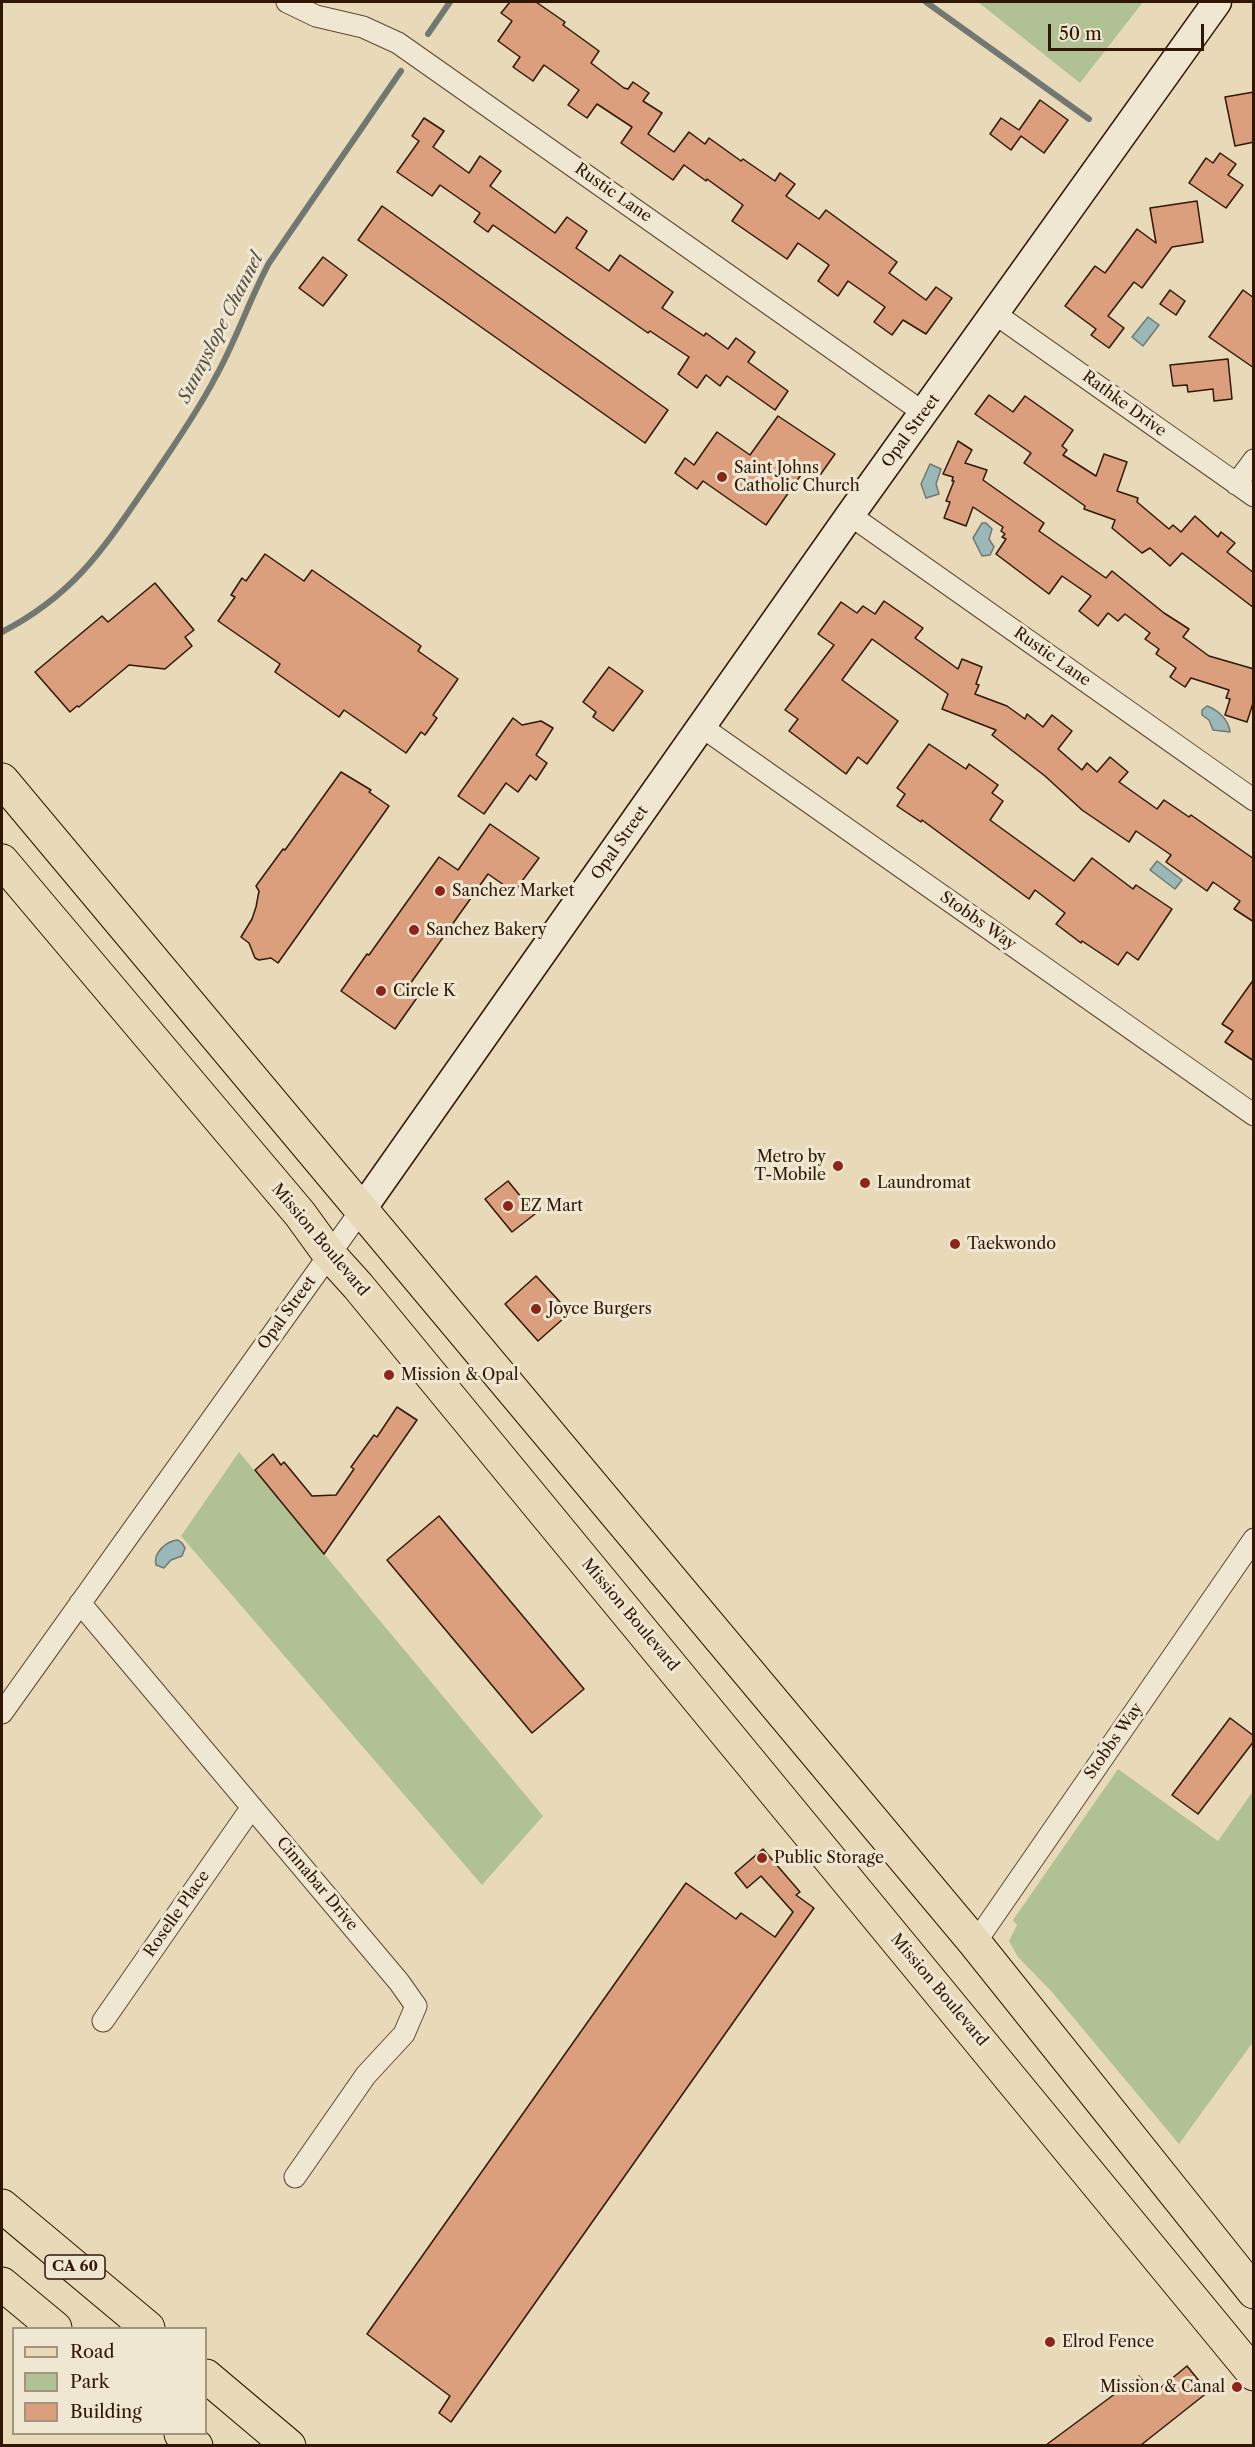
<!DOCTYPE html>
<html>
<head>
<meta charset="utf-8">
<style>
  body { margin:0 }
  #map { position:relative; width:1255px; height:2447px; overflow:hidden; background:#e8dab9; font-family:"Libre Caslon Text",serif }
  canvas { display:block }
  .frame { position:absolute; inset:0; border:3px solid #301704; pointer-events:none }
  .legend { position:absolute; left:12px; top:2327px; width:195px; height:108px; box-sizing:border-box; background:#f0e7d2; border:2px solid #a39480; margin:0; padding:8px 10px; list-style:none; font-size:18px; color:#301704 }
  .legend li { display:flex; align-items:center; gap:12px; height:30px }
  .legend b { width:30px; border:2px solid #a39480 }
  .scale { position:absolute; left:1048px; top:24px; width:156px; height:27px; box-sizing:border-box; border:3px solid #301704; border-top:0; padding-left:8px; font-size:18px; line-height:21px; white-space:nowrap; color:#301704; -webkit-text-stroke:4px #f0e7d2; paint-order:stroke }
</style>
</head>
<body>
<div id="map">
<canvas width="1255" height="2447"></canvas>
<div class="frame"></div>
<ul class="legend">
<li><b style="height:8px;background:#e8dab9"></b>Road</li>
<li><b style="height:16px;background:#b0c193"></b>Park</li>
<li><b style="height:16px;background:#db9f7e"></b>Building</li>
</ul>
<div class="scale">50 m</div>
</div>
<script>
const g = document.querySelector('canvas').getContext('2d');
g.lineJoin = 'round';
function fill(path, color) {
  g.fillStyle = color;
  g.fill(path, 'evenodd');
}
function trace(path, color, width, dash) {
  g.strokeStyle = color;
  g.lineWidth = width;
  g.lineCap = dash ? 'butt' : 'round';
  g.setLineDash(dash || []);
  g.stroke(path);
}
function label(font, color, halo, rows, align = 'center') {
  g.font = font + ' "Libre Caslon Text",serif';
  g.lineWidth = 6;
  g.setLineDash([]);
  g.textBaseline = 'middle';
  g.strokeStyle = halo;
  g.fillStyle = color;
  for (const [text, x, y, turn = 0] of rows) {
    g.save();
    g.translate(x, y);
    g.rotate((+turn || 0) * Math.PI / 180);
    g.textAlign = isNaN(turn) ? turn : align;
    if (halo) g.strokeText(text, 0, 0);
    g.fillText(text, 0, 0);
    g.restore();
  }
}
const green = new Path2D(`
  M978,2H1143L1080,83Z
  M239,1452L543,1816L482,1885L181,1536Z
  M1118,1769L1218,1841L1253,1791V2042L1179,2144L1052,1992L1018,1957L1009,1941L1017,1925L1013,1920Z`);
const water = new Path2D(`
  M1148,317L1159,325L1143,346L1132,337Z
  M930,464L941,469L936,484L939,494L926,498L921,484Z
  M982,523H986L992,529L989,539L994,547L990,555L982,556L973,538Z
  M1207,706C1218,710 1229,720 1230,732L1213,730L1209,720L1202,715V710Z
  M1157,861L1182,880L1175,889L1150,870Z
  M178,1540L182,1543L185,1548L182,1556L171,1560L164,1568L156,1565C153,1553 166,1541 178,1540Z`);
const stream = new Path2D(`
  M926,2L1089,119
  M428,34L450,2
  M2,632C77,593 105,546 152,478C174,445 197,413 215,378C236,341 249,300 269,263L401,71`);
const building = new Path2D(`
  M510,2H536L565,22L563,25L599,51L591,63L624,88L628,89L633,82L649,93L643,101L662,113L648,134L674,152L689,132L705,144L709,138L741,161L743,159L775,181L780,173L795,184L786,196L819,219L826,210L897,262L889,273L926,300L936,287L952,298L926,334L903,320L892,335L874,322L885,307L848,281L838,296L818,281L829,265L798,243L787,259L732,221L743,205L707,179L706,181L684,165L673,180L621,143L632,127L597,104L587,118L568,105L579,90L544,65L533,81L513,67L520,57L498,41L512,21L501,13Z
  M1254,92V142L1235,146L1225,97Z
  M1040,100L1068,120L1044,153L1021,136L1011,150L990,134L1001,118L1019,130Z
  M424,118L444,131L433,147L469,173L480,156L501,171L490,186L555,233L567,217L587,231L576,248L609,271L620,255L673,292L662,308L704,336L706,333L728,349L736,338L755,352L748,362L788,391L775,410L727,376L720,386L706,375L697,388L678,374L689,357L650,331L648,333L493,225L488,232L474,222L480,213L440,185L432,196L397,172L419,141L412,136Z
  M1220,153L1236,164L1228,175L1243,185L1226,208L1189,183L1206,158L1213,163Z
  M1197,201L1203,242L1172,247L1142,288L1134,282L1108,316L1124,328L1109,348L1091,335L1096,329L1065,306L1095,266L1105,273L1137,229L1156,243L1150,208Z
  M382,206L668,410L645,443L358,240Z
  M323,257L347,275L323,306L299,288Z
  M1170,290L1185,301L1176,315L1160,304Z
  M1243,290L1254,298V368L1209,337Z
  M1228,359L1232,399L1214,401L1213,389L1188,392L1187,385L1173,386L1170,365Z
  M989,395L1013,412L1025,396L1073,430L1062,446L1067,450L1063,455L1096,476L1104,454L1127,462L1117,491L1138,498L1137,502L1169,529L1173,525L1181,532L1195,516L1218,537L1221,532L1235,543L1227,552L1254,573V608L1182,553L1170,566L1150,548L1142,553L1112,528L1115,520L1084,509L1085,506L1024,463L1031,453L975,414Z
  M778,416L835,454L818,478L805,469L766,525L703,481L697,489L675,473L685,458L694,465L717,432L750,455Z
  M958,441L972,450L965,463L987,470L983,480L1044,523L1039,531L1106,578L1112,571L1164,613L1189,629L1183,637L1209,656L1254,669V700L1247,722L1225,715L1230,699L1226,698L1229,690L1191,678L1185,687L1170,677L1176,668L1156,654L1159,649L1145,639L1150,633L1125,614L1118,621L1108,613L1098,626L1079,611L1091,596L1062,576L1049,594L996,554L1006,539L1002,537L1005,534L1001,531L1003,527L973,507L966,526L944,518L950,502L946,501L954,481H952L953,477L943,474Z
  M265,554L304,581L312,570L421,646L418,651L458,679L433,715L437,718L425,735L421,732L406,753L344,710L339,717L275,672L280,664L218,621L235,597L231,595L242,578L246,581Z
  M155,583L194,630L185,637L192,646L165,669L129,665L79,707L77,706L70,712L35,672L102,616L108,622Z
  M884,601L923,628L915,638L958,669L962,659L982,667L976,684L979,685L975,694L1007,706L1025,719L1027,714L1043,727L1052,715L1072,731L1058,749L1082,770L1087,763L1097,772L1110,757L1128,772L1119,782L1157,809L1164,800L1189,817L1191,815L1254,859V922L1234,909L1240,901L1213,882L1207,891L1166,862L1171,855L1136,831L1129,842L1082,810L1045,776L992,735L996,730L942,709L948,694L872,639L842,680L898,721L867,764L858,757L846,774L789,731L798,719L785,710L834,645L818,634L841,602L857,613L863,606L875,614Z
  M609,667L643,691L613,731L593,717L596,712L583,702Z
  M513,718L522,725L541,721L553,728L536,755L547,763L536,780L530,775L518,792L506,783L484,814L458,796Z
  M929,744L966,769L969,764L998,785L992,793L1003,801L990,820L1074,881L1092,858L1133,889L1136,885L1172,909L1138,960L1127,952L1118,965L1082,941L1081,943L1056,924L1065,913L1035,890L1029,899L922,820L921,822L897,806L905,794L897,788Z
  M341,772L371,790L369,792L389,806L278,963L271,958L259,960L255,958L249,943L241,937L252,919L256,907L259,891L256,886L283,849L285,850Z
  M490,824L539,858L514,892L488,874L410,984L421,992L395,1029L341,991L367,954L369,955L439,857L458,870Z
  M1254,979V1061L1225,1042L1233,1031L1222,1024Z
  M508,1181L535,1214L512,1232L485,1199Z
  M536,1276L560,1302L554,1307L564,1318L538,1341L505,1304Z
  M397,1407L417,1420L324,1554L255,1470L273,1454L281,1465L284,1462L312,1496L336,1495L354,1469L351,1467L374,1435L377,1437Z
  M439,1516L584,1689L532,1733L387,1560Z
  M1230,1718L1254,1736V1741L1198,1814L1172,1795Z
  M763,1849L800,1892L796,1895L814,1908L451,2422L439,2413L450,2396L367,2334L686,1883L736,1919L741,1913L775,1937L793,1912L761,1876L747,1888L735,1873Z
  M1187,2366L1208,2392L1141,2445H1046L1139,2376L1153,2394Z`);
const street = new Path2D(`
  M287,2L316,16L363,27L398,43L924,413
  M994,313L1254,496
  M1236,484L1254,460
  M850,515L1254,800
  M702,727L1254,1115
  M80,1603L399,1982L416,2006L404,2034L366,2075L295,2177
  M2,1713L362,1209
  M975,1943L1254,1539
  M103,2021L252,1807`);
const secondary = new Path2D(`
  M362,1209L850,515L1217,2`);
const primary = new Path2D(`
  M2,780L975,1943L1254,2292
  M2,861L300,1214L329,1254L358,1286L1254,2374`);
const highway = new Path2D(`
  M2,2206L148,2328
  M2,2284L55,2328
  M206,2376L289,2446
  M181,2434L196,2446`);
const markers = [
  [722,477,6,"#8f2418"],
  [440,891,6,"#8f2418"],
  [414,930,6,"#8f2418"],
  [381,991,6,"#8f2418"],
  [838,1166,6,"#8f2418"],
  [865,1183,6,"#8f2418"],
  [508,1206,6,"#8f2418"],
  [955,1244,6,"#8f2418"],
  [536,1309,6,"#8f2418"],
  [389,1375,6,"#8f2418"],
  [762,1858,6,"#8f2418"],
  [1050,2342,6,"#8f2418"],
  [1237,2387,6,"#8f2418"]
];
const shields = [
  [75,2267,60]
];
const shieldNames = [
  ["CA 60",75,2267]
];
const streetNames = [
  ["Rustic Lane",613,193,35],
  ["Rathke Drive",1124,404,36],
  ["Opal Street",911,431,-54],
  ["Rustic Lane",1052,657,35],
  ["Opal Street",620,843,-55],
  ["Stobbs Way",978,921,35],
  ["Mission Boulevard",320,1240,50],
  ["Opal Street",287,1313,-54],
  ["Mission Boulevard",630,1615,50],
  ["Stobbs Way",1114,1741,-55],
  ["Cinnabar Drive",317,1884,50],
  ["Roselle Place",177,1914,-55],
  ["Mission Boulevard",939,1990,50]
];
const poiNames = [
  ["Saint Johns",734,468],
  ["Catholic Church",734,486],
  ["Sanchez Market",452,891],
  ["Sanchez Bakery",426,930],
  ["Circle K",393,991],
  ["Metro by",826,1157,"right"],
  ["T-Mobile",826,1175,"right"],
  ["Laundromat",877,1183],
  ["EZ Mart",520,1206],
  ["Taekwondo",967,1244],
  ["Joyce Burgers",548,1309],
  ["Mission & Opal",401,1375],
  ["Public Storage",774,1858],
  ["Elrod Fence",1062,2342],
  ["Mission & Canal",1225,2387,"right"]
];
const waterNames = [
  ["Sunnyslope Channel",221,328,-63]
];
fill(green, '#b0c193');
fill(water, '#9bb8b9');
trace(water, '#707871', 1.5);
trace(stream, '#707871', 6);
fill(building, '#db9f7e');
trace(building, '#301704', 1.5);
trace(street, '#5e4831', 23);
trace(secondary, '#301704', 31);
trace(primary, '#301704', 35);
trace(highway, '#301704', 35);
trace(street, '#f0e7d2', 21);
trace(secondary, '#f0e7d2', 28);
trace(primary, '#e8dab9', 33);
trace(highway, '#e8dab9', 33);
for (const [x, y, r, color] of markers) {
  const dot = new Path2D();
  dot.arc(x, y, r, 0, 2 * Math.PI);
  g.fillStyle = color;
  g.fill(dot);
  trace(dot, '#f0e7d2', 2);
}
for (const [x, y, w] of shields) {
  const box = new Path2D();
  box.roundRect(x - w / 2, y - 12, w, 24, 4.5);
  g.fillStyle = '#f0e7d2';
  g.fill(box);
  trace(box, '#301704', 1.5);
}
label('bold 15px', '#301704', null, shieldNames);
label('16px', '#301704', '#f0e7d2', streetNames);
label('16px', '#301704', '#f0e7d2', poiNames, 'left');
label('italic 18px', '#554f43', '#f0e7d2', waterNames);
</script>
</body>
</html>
